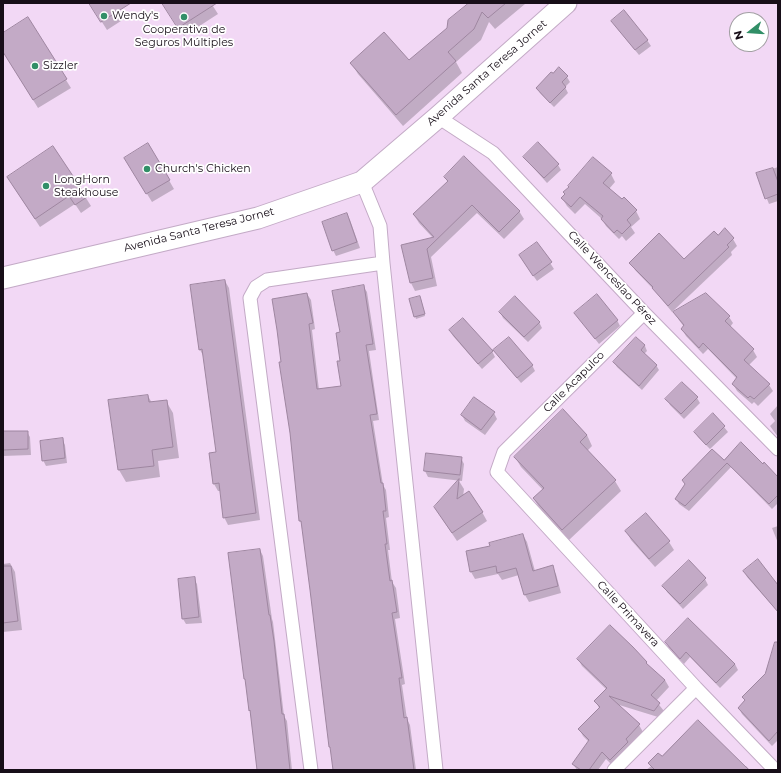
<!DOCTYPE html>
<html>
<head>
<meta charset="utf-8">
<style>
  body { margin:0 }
  #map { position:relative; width:781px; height:773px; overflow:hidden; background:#f2d8f5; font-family:Montserrat,sans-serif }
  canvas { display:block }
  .frame { position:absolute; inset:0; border:4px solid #170e18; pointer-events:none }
  .north { position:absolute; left:729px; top:12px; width:40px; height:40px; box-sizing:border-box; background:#fff; border:1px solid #a29fa3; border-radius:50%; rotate:253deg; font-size:11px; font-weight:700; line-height:16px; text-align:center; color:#170e18 }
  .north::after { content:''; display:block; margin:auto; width:14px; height:18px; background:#318f67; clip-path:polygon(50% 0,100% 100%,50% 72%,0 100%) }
</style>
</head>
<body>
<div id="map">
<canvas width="781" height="773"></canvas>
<div class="frame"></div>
<div class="north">N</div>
</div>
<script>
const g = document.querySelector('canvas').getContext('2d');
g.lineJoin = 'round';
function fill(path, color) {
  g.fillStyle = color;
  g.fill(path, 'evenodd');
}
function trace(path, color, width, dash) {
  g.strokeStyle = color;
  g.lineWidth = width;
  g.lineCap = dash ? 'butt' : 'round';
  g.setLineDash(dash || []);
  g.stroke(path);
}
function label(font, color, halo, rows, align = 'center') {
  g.font = font + ' Montserrat,sans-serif';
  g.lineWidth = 3.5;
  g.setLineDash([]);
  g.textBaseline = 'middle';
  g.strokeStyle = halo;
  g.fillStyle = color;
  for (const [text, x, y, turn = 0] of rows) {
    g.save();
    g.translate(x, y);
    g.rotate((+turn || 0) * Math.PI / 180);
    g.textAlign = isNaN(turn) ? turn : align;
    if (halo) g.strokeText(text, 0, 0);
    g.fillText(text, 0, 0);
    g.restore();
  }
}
const shadow = new Path2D(`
  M90,3H115L124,19L107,30Z
  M163,3H211L218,14L184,36Z
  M470,3L525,4L495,29L489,22L481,40L456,62L462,73L403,126L358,74L351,63L409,62L448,28Z
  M616,27L647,40L651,46L639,55Z
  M3,34L66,80L71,88L38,108L3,51Z
  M567,77L570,82L565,87L568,93L554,107L540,93L537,88Z
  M148,144L174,189L152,202L125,158Z
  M524,157L558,165L561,170L547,183L528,162Z
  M778,167V201L769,204L757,174Z
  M611,174L615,182L609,189L622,200L624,198L636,211L640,219L631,227L635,233L626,241L622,236L619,239L606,226L602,219L585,204L575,214L567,206L562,198Z
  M445,177L519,211L524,219L504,239L477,213L431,257L437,286L415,291L411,283L402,246L433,238L419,223L414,215L448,183Z
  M13,186L86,198L91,206L81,213L75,204L40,227Z
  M347,214L350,220L360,248L336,256L333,250Z
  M725,230L733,239L737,246L731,252L732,255L672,312L655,291L635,270L631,263L684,260L718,237Z
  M537,243L554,269L537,281L523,261Z
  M225,281L229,288L260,520L228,525L224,517L221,491H218L214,484L210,454L217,453L204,357L200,350Z
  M363,286L367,292L376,350L369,351L379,420L373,421L383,485L386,490L389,517L386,518L390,550H388L392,582L396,588L400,618L395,619L405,684L402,685L407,719L410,725L416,770H334L332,750L330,747L302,524L300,521L282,363L307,294L311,300L315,329L312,330L319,390L342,387L341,333Z
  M421,299L425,316L416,319L415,316Z
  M500,312L539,322L542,328L528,342L503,318Z
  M575,313L617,320L620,326L599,344Z
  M674,313L729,317L733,323L730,327L753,350L757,357L748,366L769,385L773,391L758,406L754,402L752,404L737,391L733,384L737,379L708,349L703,354L686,336L682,329L684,327Z
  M450,331L492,351L495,357L482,369L453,336Z
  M636,338L645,346L647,351L644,354L656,365L659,370L642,390L617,367L614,362Z
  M495,351L532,365L535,371L521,383L498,356Z
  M148,396L152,403L166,401L173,413L179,458L158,461L160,477L126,482L119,470L110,401Z
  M697,398L700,403L684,419L670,405L667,399Z
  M778,405V437L770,426L775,421L770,414Z
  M563,411L587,435L592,446L587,451L615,481L621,491L569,540L540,509L534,499L543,490L521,467L515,457Z
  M494,413L497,419L485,435L465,421L462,415Z
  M713,415L724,427L728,432L710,449L698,437L695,432Z
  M3,432H27L30,437L31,455L3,456Z
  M62,439L65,445L67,463L46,466L43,460Z
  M461,458L464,464L462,481L428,477L425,471Z
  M724,461L763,465L778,478V503L772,509L731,467L689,511L679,504L676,499Z
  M459,481L464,489L463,497L482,512L487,521L457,541L435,508Z
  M646,514L669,542L674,550L655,567L631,540L626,531Z
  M778,526V543L772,528Z
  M523,535L527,542L535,571L552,567L556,574L561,593L529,602L525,595L519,575L502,580L498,574L475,579L471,572L491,547Z
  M260,550L263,556L272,619L273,622L284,716L287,721L292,770H258L229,554Z
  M689,562L705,579L708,585L683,609L667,592L664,586Z
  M10,563L15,572L22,630L3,632V564Z
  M744,571L778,587V612L747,577Z
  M194,579L197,584L202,623L186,624L183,619Z
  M688,620L735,664L738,670L720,688L690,657L684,664L669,648L666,642Z
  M632,648L648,666L665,680L669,687L656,701L664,711L658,717L616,704L639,725L643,732L630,746L614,767L606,759L598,770H577L573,764L589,742L583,736L579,729L599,708L596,702L606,689L582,666L578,659Z
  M778,660V740L772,746L742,714L739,708Z
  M662,758L745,767L746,766L750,770H646Z`);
const building = new Path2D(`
  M89,3H131L101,22Z
  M162,3H217L178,28Z
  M469,3H506L488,18L482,12L474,29L448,52L456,61L396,115L350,63L384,32L409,60L447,28L448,20Z
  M624,10L648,40L635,50L611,21Z
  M28,17L67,79L33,100L3,52V33Z
  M559,67L568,76L562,82L566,87L550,103L536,88L551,72L553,73Z
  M538,142L559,164L544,178L523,157Z
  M148,143L170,180L146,194L124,158Z
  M53,146L87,197L75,205L69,196L35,219L7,177Z
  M464,156L520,211L499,232L472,205L427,249L433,278L410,283L401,245L434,237L413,214L448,181L444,177Z
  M593,157L612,173L603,183L622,199L624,197L637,210L627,220L631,225L622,234L617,230L614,233L601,219L603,216L580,197L571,207L561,198L565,194L563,192L569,187L568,186Z
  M773,168L778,182V194L765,199L756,173Z
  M347,213L357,242L332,251L322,222Z
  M725,228L734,238L727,245L729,247L668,306L652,288L653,287L629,263L659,233L684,259L714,231L718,235Z
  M537,242L552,262L533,276L519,255Z
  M225,280L256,513L223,518L219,483L213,484L209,453L216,452L202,349L199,350L190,285Z
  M364,285L373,344L366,345L377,414L370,415L381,483H383L386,511H383L387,544H385L390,581L392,580L397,612L392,613L402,678H399L404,718L407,717L414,770H333L330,747H329L310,590L301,521H299L290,433L279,362H281L277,330L272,299L307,293L313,323L309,324L317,389L341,386L337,361H340L336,333L340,332L332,291Z
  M706,293L730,316L725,321L754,349L744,360L770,384L754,399L750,396L748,398L732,384L737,377L703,343L699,348L681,329L684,325L673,312Z
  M597,294L618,320L595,339L574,313Z
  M420,296L425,314L414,317L409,299Z
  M515,296L540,322L524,337L499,312Z
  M463,318L493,351L478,364L449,330Z
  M509,337L533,365L517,378L493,350Z
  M636,337L645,345L641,350L657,365L639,386L613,362Z
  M682,382L698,397L681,414L665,399Z
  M148,395L149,402L167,400L173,447L152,450L154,466L118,470L108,400Z
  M474,397L495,412L481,430L461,415Z
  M563,409L587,435L580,442L616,480L562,530L533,498L544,488L514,457Z
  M713,413L725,426L706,445L694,432Z
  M3,431H28V449L3,450Z
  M63,438L65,458L42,461L40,441Z
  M741,442L763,464L764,462L778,477V495L769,504L727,463L685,506L675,499L685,484L682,480L712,449L724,460Z
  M426,453L462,457L460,475L424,471Z
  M459,479L457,499L469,491L483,512L452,533L434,507Z
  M646,513L670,541L649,559L625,531Z
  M523,534L533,571L553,565L558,586L524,595L516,568L497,573L496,566L470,572L466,551L490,546L489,543Z
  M260,549L269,615H270L274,641L282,714H284L290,770H257L250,710L249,711L245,679H244L228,553Z
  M758,559L778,585V612L743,571Z
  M689,560L706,578L680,604L662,586Z
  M3,566H11L18,621L3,623Z
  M195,577L199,617L182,619L178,579Z
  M688,618L735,664L716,683L686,652L680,659L665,642Z
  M610,625L633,647L647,662L646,663L665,680L651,695L660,703L654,711L609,696L640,724L626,739L628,742L610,760L602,752L589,770H581L572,764L589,740L578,729L600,707L594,701L607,688L577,659Z
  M775,642H778V731L769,741L738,708L745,700L742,697L765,674Z
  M698,720L749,770H655L648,763L658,753L662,756Z`);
const street = new Path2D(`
  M438,117L493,153L644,313L778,449
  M362,182L380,226L383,263
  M644,313L504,452L497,472L696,688L775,770
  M311,770L250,298L256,287L267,280L383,263L436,770
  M614,770L696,688`);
const primary = new Path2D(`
  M3,278L258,218L362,182L438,117L566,3`);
const markers = [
  [104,16,4,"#318f67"],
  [184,17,4,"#318f67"],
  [35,66,4,"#318f67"],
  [147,169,4,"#318f67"],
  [46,186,4,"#318f67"]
];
const poiNames = [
  ["Wendy's",112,16],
  ["Cooperativa de",184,30,"center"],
  ["Seguros Múltiples",184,43,"center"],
  ["Sizzler",43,66],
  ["Church's Chicken",155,169],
  ["LongHorn",54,180],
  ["Steakhouse",54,193]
];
const streetNames = [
  ["Avenida Santa Teresa Jornet",487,73,-41],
  ["Avenida Santa Teresa Jornet",199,230,-14],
  ["Calle Wenceslao Pérez",612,278,47],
  ["Calle Acapulco",574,382,-45],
  ["Calle Primavera",628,614,47]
];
fill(shadow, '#0003');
fill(building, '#c3aac6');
trace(building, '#9e86a0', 1);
trace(street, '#c3aac6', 15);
trace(primary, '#c3aac6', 23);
trace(street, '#fff', 13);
trace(primary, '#fff', 21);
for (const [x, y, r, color] of markers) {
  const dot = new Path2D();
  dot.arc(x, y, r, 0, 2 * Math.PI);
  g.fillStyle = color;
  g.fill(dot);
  trace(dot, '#fff', 1.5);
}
label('11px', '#170e18', '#fff', poiNames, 'left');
label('11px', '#170e18', '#fff', streetNames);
</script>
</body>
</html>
